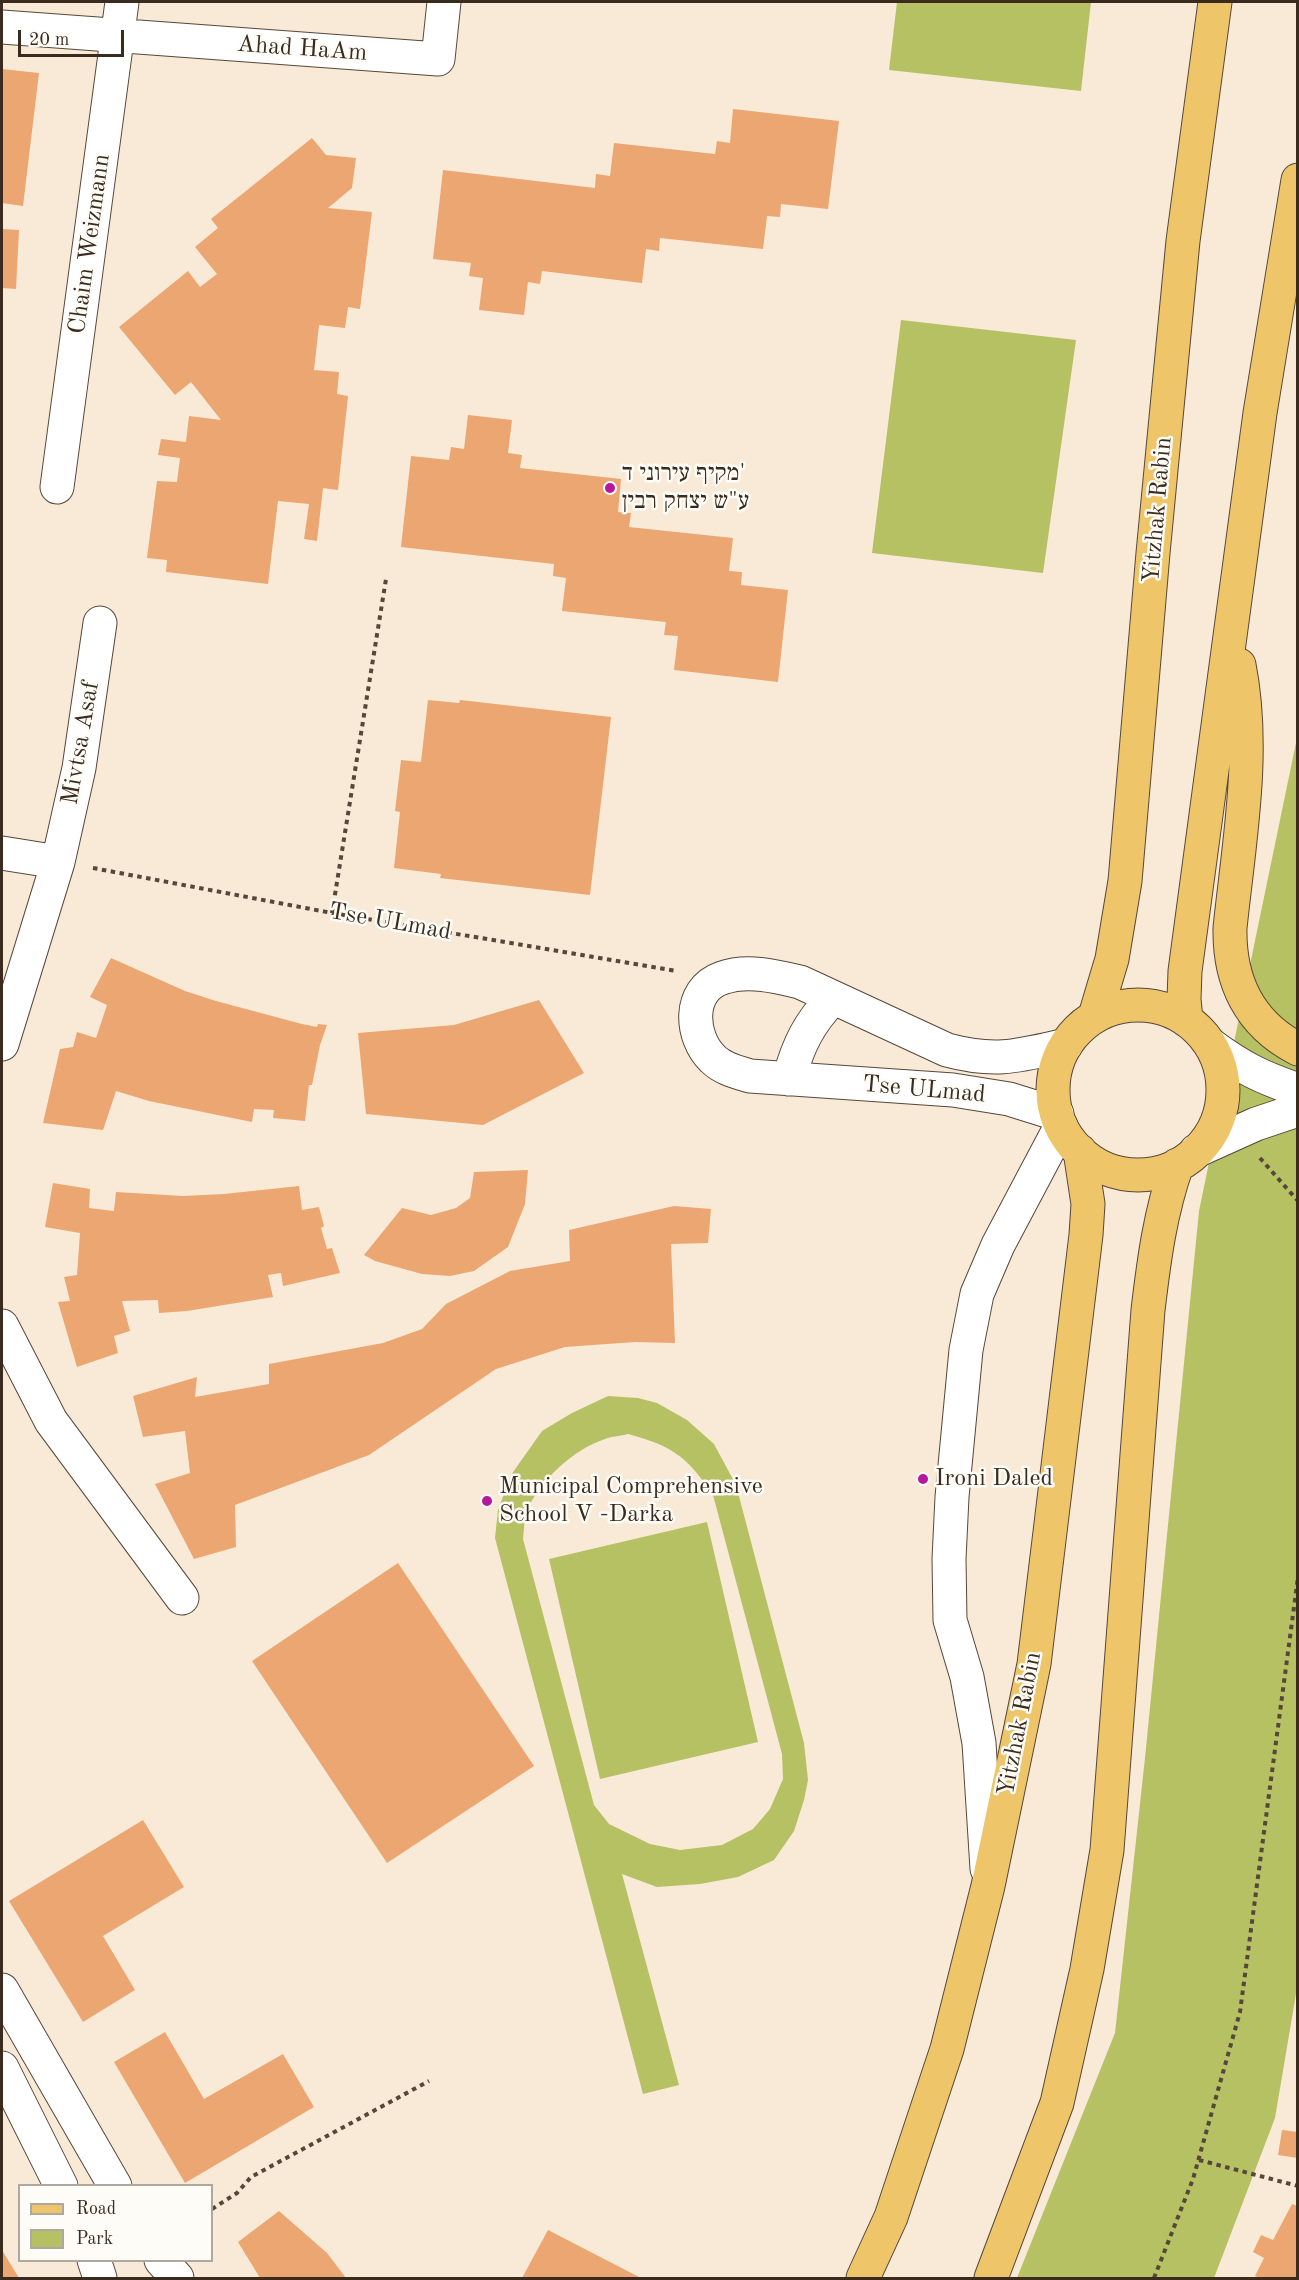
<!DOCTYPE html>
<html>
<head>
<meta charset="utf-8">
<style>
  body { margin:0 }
  #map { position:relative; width:1299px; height:2280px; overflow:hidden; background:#f8ead7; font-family:"Old Standard TT",serif }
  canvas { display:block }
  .frame { position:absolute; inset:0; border:3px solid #3b2a1e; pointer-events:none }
  .legend { position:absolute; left:18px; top:2184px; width:195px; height:78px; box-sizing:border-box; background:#fdfcf7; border:2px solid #afa8a0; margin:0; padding:8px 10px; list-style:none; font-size:18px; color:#3b2a1e }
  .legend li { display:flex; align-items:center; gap:12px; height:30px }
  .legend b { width:30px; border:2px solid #afa8a0 }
  .scale { position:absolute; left:18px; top:30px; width:106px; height:27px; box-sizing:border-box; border:3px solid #3b2a1e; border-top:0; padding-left:8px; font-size:18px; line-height:21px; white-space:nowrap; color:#3b2a1e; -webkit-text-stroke:4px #fdfcf7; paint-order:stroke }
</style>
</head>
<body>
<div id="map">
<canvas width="1299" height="2280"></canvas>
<div class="frame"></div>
<ul class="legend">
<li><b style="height:8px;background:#eec569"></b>Road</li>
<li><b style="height:16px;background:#b5c163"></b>Park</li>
</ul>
<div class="scale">20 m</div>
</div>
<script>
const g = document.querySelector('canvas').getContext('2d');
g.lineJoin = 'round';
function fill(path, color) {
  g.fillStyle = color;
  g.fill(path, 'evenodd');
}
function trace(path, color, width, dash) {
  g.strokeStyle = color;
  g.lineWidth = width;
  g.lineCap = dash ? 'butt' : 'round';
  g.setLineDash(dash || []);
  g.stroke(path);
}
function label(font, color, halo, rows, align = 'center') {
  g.font = font + ' "Old Standard TT","Frank Ruhl Libre",serif';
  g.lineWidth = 5;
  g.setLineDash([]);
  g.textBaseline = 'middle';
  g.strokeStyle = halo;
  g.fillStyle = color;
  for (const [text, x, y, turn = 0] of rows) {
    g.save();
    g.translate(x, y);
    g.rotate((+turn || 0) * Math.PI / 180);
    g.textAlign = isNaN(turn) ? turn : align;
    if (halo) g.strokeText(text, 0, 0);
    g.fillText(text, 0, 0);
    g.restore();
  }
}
const green = new Path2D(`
  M897,2H1091L1081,91L889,70Z
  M901,320L1076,340L1043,573L872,553Z
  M1297,738L1298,1982L1275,2118L1214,2278H1017L1115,2033L1145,1758L1199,1211Z
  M608,1396L638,1398L657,1403L687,1420L714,1444L736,1485L804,1743L808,1780L804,1800L794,1831L774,1860L738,1877L700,1884L657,1887L622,1874L679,2085L643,2094L495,1538L498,1510L511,1475L542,1431L572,1413ZM628,1434C672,1446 687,1456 713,1495L782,1754L783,1779L770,1809L753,1829L722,1845L680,1850L650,1844L609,1824L594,1805L523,1539C524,1531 524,1520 527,1511C539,1481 574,1449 605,1439C612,1436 621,1436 628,1434Z
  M707,1522L758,1742L600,1779L549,1559Z`);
const building = new Path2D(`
  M2,69L39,73L23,206L2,203Z
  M733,109L839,121L828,209L781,204L780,217L767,216L763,249L660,238L659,251L646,249L642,283L542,271L540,284L528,282L524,315L479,310L483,278L469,276L471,263L433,259L443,170L595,188L596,174L610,176L614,143L715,154L717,141L730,143Z
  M312,138L326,155L356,158L352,188L328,208L372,212L360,309L348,307L345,328L319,325L314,370L339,372L337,394L348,396L338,490L323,488L317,541L304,539L309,504L278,501L268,584L166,572L167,560L147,558L157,481L177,482L180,458L158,455L161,439L186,442L189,416L221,420L191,382L175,395L119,327L188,271L200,287L217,274L195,247L218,228L211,219Z
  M2,229L19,230L16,289L2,288Z
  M468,415L512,420L508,453L522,455L520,468L621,479L618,512L631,513L629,527L733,538L729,571L742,572L741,585L788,590L778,682L674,670L678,636L664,635L666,622L562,611L566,578L553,576L554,564L401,547L411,456L449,460L451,447L464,449Z
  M428,700L459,703L460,700L611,717L590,895L440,878L441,874L394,868L400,812L395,811L401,760L421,762Z
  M111,958L185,991L216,1001L302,1024L317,1027L318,1024L327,1025L320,1045L312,1085H309L305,1121L273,1118L274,1110L254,1109L252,1122L149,1101L116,1091L103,1130L43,1123L60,1049L73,1047L77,1032L96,1038L107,1005L90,997Z
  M539,1000L584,1073L483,1125L366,1114L358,1033L454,1025Z
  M528,1170L525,1204L508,1247L474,1271L450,1276L422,1274L375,1261L364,1255L402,1208L431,1215L456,1208L470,1198L474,1172Z
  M53,1183L90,1189L89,1208L114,1211L116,1192L183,1196L224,1194L299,1186L302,1210L319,1207L324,1226L321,1228L327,1249L332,1248L340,1273L283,1286L281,1273L268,1275L273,1297L187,1311L159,1313L158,1300L122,1301L130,1331L114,1336L118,1353L77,1367L58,1302L70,1301L64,1277L77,1275L80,1233L45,1227Z
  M674,1206L711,1209L708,1243L671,1244L675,1343L635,1342L565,1347L496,1369L369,1455L235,1505L236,1547L194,1559L155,1484L190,1473L185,1431L143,1437L133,1396L197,1377L195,1397L269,1384V1364L383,1343L422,1329L446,1304L510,1271L570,1261L569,1230Z
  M398,1563L534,1766L387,1863L252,1661Z
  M143,1820L184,1887L103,1936L135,1990L83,2022L9,1901Z
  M165,2032L204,2099L283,2054L314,2107L185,2183L114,2062Z
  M1282,2130L1298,2132V2158L1278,2155Z
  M1292,2204L1298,2206V2278H1260L1255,2276L1264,2258L1253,2252L1261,2235L1273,2240Z
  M279,2211L327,2253L346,2278H260L238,2242Z
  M548,2230L641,2278H522Z
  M2,2250L19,2278H2Z`);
const path = new Path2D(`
  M93,868L332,913L677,971
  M332,913L386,579
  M1260,1158L1298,1201
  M1199,2160L1298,2186
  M212,2209L237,2193L251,2177L429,2081
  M1154,2278L1193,2179L1240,2012L1298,1577`);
const minor = new Path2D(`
  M2,27L438,59L444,2
  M57,487L122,2
  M2,853L58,862
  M2,1044L58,862L79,768L100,623
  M1211,1045C1242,1068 1261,1077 1298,1090
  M789,1079C798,1045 809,1023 833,998
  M1057,1114L1009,1099L953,1090L750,1076C737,1072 723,1069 713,1059C690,1037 687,990 722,978C747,969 775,976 800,982L947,1050C996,1063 1018,1056 1066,1045
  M1196,1151L1256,1124L1298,1110
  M2,1326L51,1421L182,1598
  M987,1869L979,1743L967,1677L950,1620L949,1559L952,1497L966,1350L977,1294L998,1245L1061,1126
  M2,1990L115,2186
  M2,2068L61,2186
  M94,2260L100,2278
  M161,2260L177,2278`);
const major = new Path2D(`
  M1239,665C1256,751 1239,842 1230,928C1229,981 1249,1024 1298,1049
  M1053 1090a85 85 0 1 1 170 0a85 85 0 1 1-170 0Z
  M1095,1016L1112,959L1125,881L1153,553L1183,241L1215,2
  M1186,1020L1184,999L1185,971L1260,413L1298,180
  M863,2278L891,2217L947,2049L988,1886L1034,1664L1086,1235L1088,1204L1080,1151
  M991,2278L1057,2103L1087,1969L1107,1850L1148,1310C1154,1260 1160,1213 1177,1165`);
const markers = [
  [610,488,6,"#b5179e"],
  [923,1479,6,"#b5179e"],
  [487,1501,6,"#b5179e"]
];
const streetNames = [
  ["Ahad HaAm",302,49,4],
  ["Chaim Weizmann",90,244,-82],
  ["Yitzhak Rabin",1158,510,-85],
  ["Mivtsa Asaf",81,743,-80],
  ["Tse ULmad",390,922,10],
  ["Tse ULmad",924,1090,5],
  ["Yitzhak Rabin",1020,1724,-79]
];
const poiNames = [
  ["מקיף עירוני ד'",622,474],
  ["ע\"ש יצחק רבין",622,502],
  ["Ironi Daled",935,1479],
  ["Municipal Comprehensive",499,1487],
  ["School V -Darka",499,1515]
];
fill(green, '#b5c163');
fill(building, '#eca671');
trace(minor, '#57473a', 35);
trace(major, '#57473a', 35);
trace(path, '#57473a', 4, [4.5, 4.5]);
trace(minor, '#fff', 33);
trace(major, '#eec569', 33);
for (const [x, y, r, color] of markers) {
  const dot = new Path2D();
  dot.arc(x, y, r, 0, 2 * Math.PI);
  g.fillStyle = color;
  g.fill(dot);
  trace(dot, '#fdfcf7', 2);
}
label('24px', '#3b2a1e', '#fdfcf7', streetNames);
label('24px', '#3b2a1e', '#fdfcf7', poiNames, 'left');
</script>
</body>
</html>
